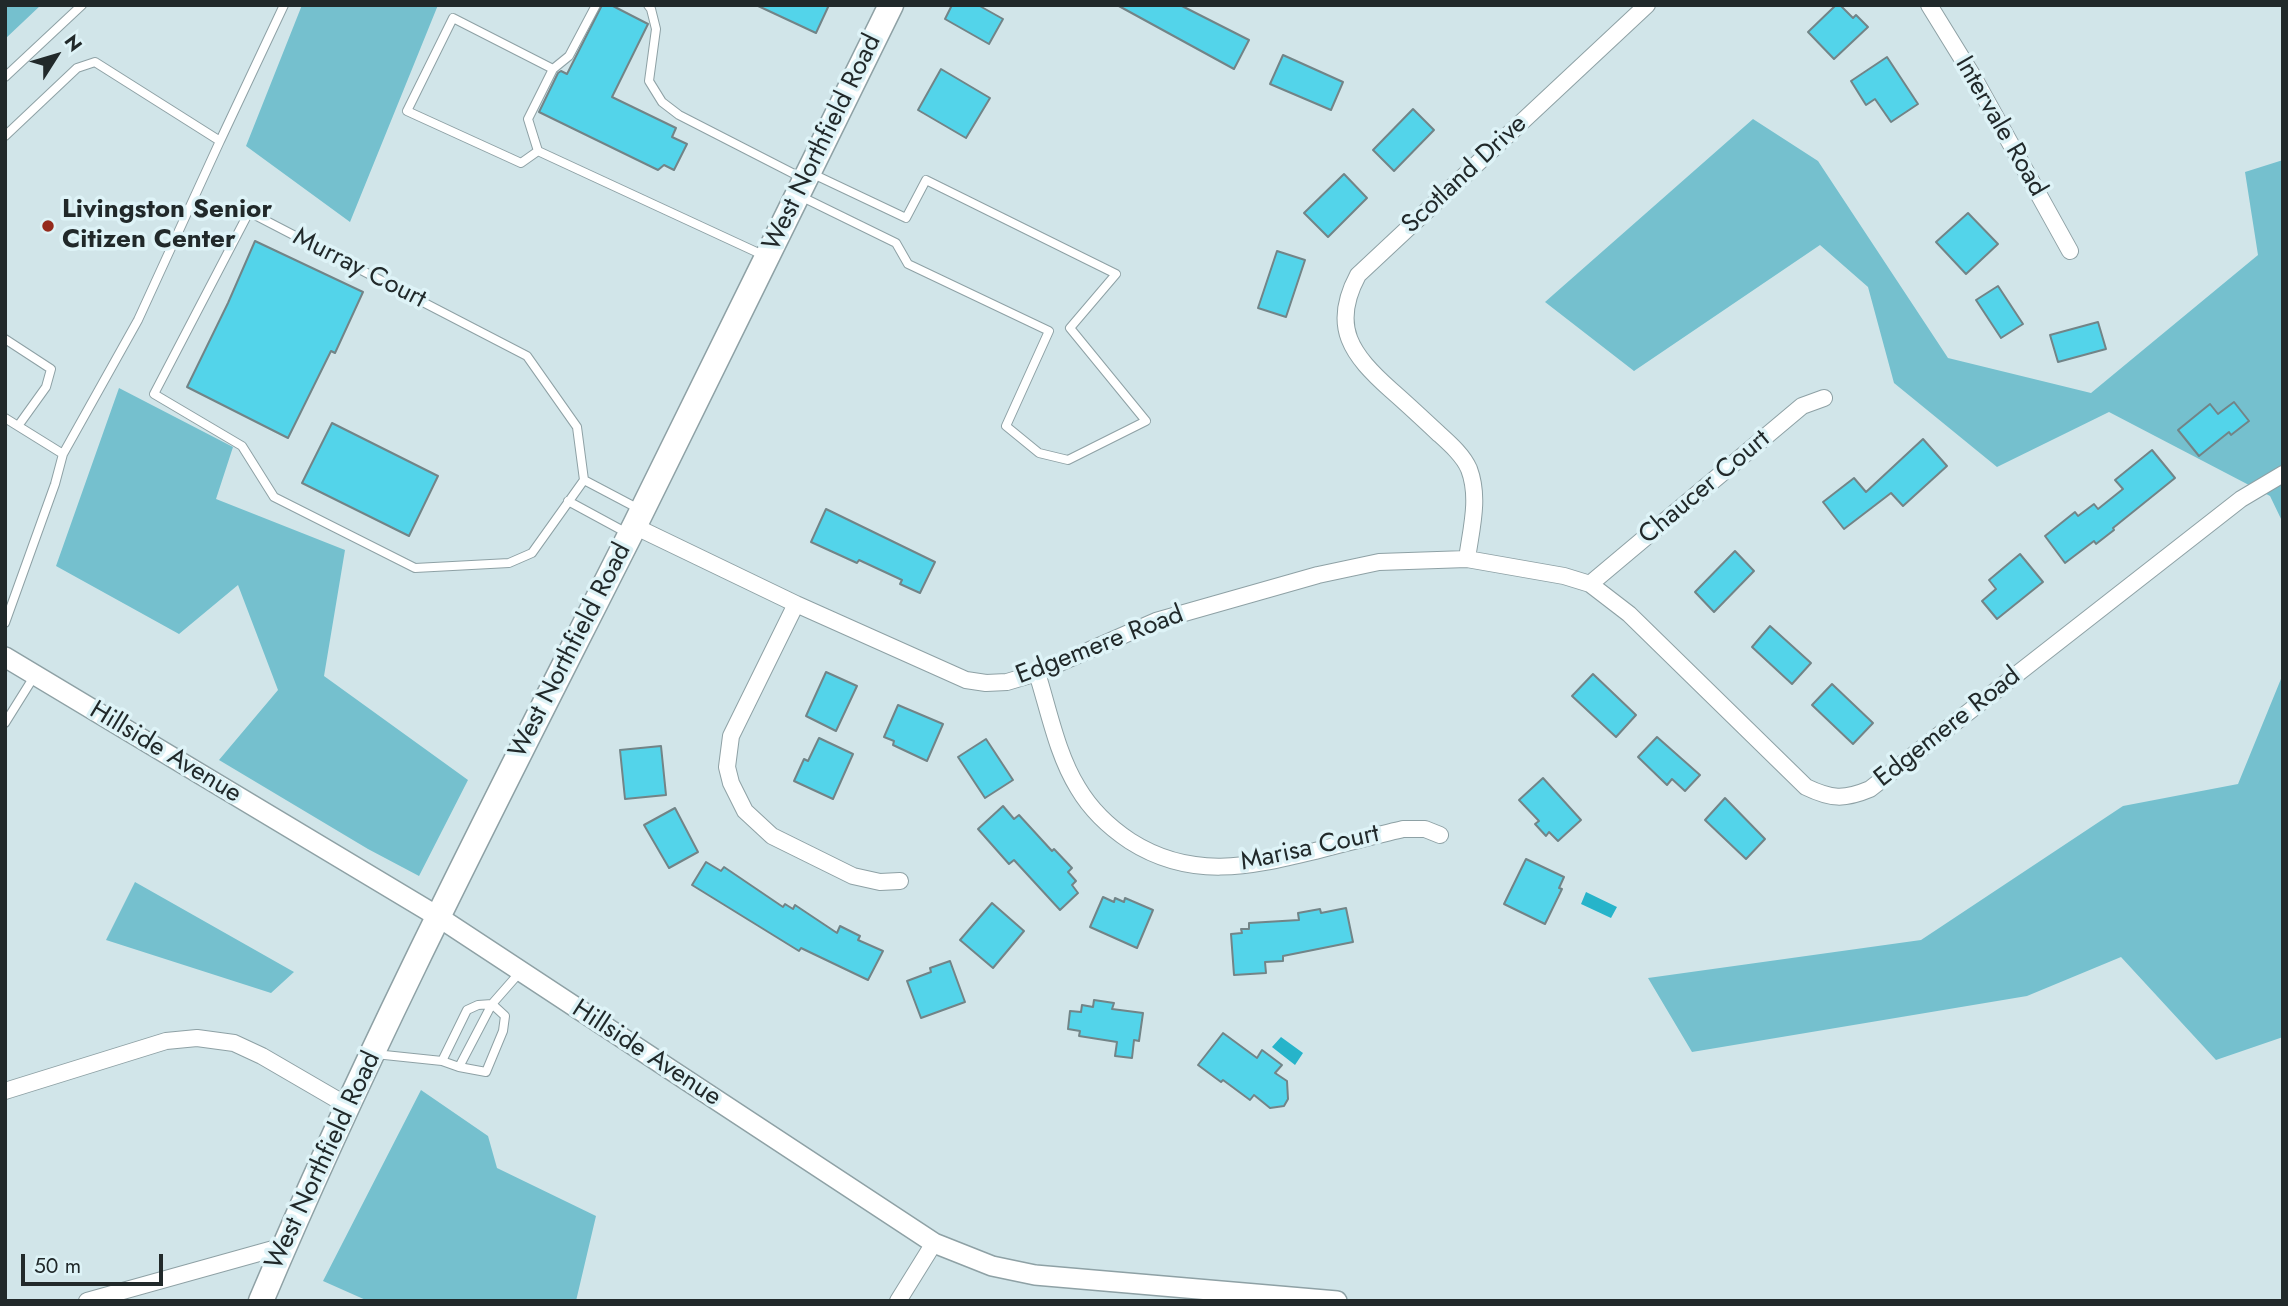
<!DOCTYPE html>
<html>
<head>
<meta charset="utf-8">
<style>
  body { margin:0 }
  #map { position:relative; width:2288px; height:1306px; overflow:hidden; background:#d1e5e9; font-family:Jost,sans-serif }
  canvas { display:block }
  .frame { position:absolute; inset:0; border:7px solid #21292a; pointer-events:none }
  .north { position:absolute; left:21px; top:21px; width:70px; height:70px; -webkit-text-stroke:5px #def3f7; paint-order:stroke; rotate:53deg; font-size:19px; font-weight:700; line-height:28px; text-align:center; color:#21292a }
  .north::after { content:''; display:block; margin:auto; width:24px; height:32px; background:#21292a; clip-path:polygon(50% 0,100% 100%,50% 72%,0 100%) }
  .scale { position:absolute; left:21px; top:1254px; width:142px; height:32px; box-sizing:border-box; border:4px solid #21292a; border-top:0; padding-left:9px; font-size:21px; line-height:24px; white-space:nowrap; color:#21292a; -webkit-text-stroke:5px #def3f7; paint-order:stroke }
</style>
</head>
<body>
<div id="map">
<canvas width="2288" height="1306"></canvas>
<div class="frame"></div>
<div class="north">N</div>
<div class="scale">50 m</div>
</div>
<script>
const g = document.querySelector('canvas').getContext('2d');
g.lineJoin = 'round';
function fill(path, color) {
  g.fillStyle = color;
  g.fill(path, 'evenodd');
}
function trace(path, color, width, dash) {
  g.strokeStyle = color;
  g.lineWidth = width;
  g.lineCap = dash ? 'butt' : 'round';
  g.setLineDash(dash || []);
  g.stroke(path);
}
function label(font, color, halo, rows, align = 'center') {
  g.font = font + ' Jost,sans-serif';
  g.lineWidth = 7;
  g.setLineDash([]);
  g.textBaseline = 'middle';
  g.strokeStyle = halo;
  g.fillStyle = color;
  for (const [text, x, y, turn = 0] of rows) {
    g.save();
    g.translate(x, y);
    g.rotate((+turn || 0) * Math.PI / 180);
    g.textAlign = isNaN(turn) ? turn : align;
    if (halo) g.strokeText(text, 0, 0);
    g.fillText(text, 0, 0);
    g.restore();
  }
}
const green = new Path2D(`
  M5,5H41L5,39Z
  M302,5H438L350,222L246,146Z
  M1753,119L1818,161L1948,358L2091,393L2258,255L2245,172L2283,160V523L2270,496L2109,412L1997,467L1894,383L1868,287L1820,245L1634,371L1545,302Z
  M119,388L233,447L216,499L345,550L324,676L468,780L419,876L368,849L219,760L278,690L238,585L179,634L56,566Z
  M2283,674V1037L2216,1060L2121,957L2027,996L1692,1052L1648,978L1921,940L2123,806L2238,784Z
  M135,882L294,972L271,993L106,940Z
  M421,1090L488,1136L497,1168L596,1216L576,1301H368L323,1281Z`);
const water = new Path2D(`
  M1586,892L1617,907L1611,918L1581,904Z
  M1281,1037L1303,1053L1295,1065L1272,1047Z`);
const building = new Path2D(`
  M602,5H611L648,24L612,97L676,128L672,137L687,144L674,170L664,165L658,170L539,112L558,73L561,71L567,74Z
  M756,5H829L816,33Z
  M952,5H978L1003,19L989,44L945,19Z
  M1117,5H1180L1249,40L1234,69Z
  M1836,5H1840L1853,18L1856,15L1868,27L1834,59L1808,32Z
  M1283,55L1343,82L1331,110L1270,84Z
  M1887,57L1918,104L1891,122L1875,99L1866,105L1851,81Z
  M941,69L990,98L966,138L918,110Z
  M1413,109L1434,130L1394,171L1373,150Z
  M1344,174L1367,198L1328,237L1304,213Z
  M1968,213L1998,244L1966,274L1936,242Z
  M255,241L363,292L335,353L331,351L288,438L187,387L228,303Z
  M1277,251L1305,260L1286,317L1258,308Z
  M1998,286L2023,324L2001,338L1976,300Z
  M2098,322L2106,349L2058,362L2050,335Z
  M2234,402L2249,421L2231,435L2229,432L2199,456L2178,430L2210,404L2218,414Z
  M332,423L438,476L409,536L302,483Z
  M1923,439L1947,466L1903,506L1891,493L1844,529L1823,502L1854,478L1866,492Z
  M2152,450L2175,478L2113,528L2114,530L2096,544L2094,541L2065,563L2045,536L2075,512L2078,516L2094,504L2098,509L2123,489L2115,480Z
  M826,509L935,562L920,593L900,584L902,580L859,560L857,563L811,542Z
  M1735,551L1754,571L1714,612L1695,592Z
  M2020,554L2043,582L1997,619L1982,601L1996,589L1989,580Z
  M1770,626L1811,663L1792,684L1752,647Z
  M826,672L857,686L836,731L806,716Z
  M1593,674L1636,715L1616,737L1572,696Z
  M1832,684L1873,723L1853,744L1812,705Z
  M898,705L943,724L927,761L893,745L894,741L884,737Z
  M1657,737L1700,775L1685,791L1672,779L1667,785L1638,757Z
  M819,738L853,754L833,799L794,781L804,759L808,761Z
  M986,739L1013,780L985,798L958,757Z
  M661,746L666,795L625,799L620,750Z
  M1543,778L1581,820L1558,841L1549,832L1546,836L1535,824L1539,821L1519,800Z
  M1725,798L1765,839L1746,859L1705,820Z
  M1003,806L1014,819L1019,815L1052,851L1054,849L1072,868L1068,872L1076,881L1072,885L1078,893L1060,910L1014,860L1009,864L978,829Z
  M675,808L698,852L669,868L644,825Z
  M1526,859L1564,877L1559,888L1562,889L1545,924L1504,904Z
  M706,862L721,871L724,867L783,907L785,904L793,909L795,905L837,933L840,926L860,936L858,940L883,951L868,980L801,948L799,951L692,885Z
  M1103,897L1114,902L1115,898L1124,902L1125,898L1153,910L1137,948L1090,927Z
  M992,903L1024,931L993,968L960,940Z
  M1346,908L1353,942L1283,956V961L1265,962L1266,973L1234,975L1231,934L1242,933L1241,929H1249V923L1299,920L1298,913L1320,909L1321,913Z
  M950,961L965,1002L921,1018L907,981L931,972L930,968Z
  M1094,1000L1114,1003L1112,1009L1143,1013L1139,1041L1134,1040L1132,1058L1115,1056L1117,1042L1079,1036L1080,1031L1068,1029L1070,1011L1081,1012L1082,1005L1093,1007Z
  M1223,1033L1257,1058L1262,1050L1282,1065L1275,1073L1287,1081L1288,1099L1284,1106L1270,1108L1254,1095L1250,1100L1223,1080L1221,1082L1198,1065Z`);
const service = new Path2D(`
  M596,5L569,56L553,69L528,119L538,151L765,256
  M648,5L651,9L656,29L649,81L662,102L679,115L802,178
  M5,77L82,5
  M5,136L77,68L95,62L220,141L138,320L63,454L55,484L5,623
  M220,141L284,5
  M538,151L521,163L407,111L453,18L553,69
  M800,196L896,243L908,264L1049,331L1006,426L1039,453L1068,460L1146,421L1070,328L1116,274L926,180L906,218L813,174
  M249,212L527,356L577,427L584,480L532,553L509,563L415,568L274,497L242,446L154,394Z
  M5,339L51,369L46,387L18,426
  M5,418L63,454
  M584,480L639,509
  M568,501L627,533
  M5,723L35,675
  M375,1054L442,1061L459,1067L492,1004L521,971
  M442,1061L467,1010L478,1005L492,1004L505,1016L503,1031L486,1072L459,1067`);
const minor = new Path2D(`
  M1929,5L1974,78L2070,251
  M634,526L796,604L966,680L986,683L1007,682L1037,673L1156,621L1318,575L1379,562L1467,559L1564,576L1590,584L1629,614L1806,787C1831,799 1844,800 1870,789L2241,499L2283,474
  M1467,559C1471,529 1480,498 1469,469C1463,455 1449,443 1438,433C1422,418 1407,404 1391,390C1352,355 1330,327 1358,275L1647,5
  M1590,584L1802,406L1824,398
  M796,604L731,736L727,767L731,783L745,811L772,836L853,876L880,882L900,881
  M1037,673C1049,711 1057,754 1078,788C1091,810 1109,827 1130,841C1191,880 1249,867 1315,851C1344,843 1374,836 1403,829H1425L1440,835
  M5,1091L166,1041L197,1038L234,1043L262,1056L348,1106
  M87,1301L284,1246
  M898,1301L934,1243`);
const tertiary = new Path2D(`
  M5,657L437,916L934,1243L992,1266L1035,1275L1337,1301`);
const primary = new Path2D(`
  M261,1301C373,1036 506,781 635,525C721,352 805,178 891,5`);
const markers = [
  [48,226,7,"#952b1d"]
];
const streetNames = [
  ["Intervale Road",2000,127,60],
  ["West Northfield Road",823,143,-64],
  ["Scotland Drive",1465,175,-43],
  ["Murray Court",359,269,27],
  ["Chaucer Court",1705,488,-40],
  ["Edgemere Road",1100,646,-21],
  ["West Northfield Road",571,651,-63],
  ["Edgemere Road",1948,728,-38],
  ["Hillside Avenue",165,753,31],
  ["Marisa Court",1310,849,-12],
  ["Hillside Avenue",646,1054,33],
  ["West Northfield Road",324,1161,-65]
];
const poiNames = [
  ["Livingston Senior",62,211],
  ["Citizen Center",62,241]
];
fill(green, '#75c0ce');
fill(water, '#26b4ca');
fill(building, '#53d4ea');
trace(building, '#728487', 2);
trace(service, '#8ea1a5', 10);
trace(minor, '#8ea1a5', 18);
trace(tertiary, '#8ea1a5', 22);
trace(primary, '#8ea1a5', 27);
trace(service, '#fff', 8);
trace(minor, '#fff', 16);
trace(tertiary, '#fff', 19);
trace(primary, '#fff', 24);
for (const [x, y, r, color] of markers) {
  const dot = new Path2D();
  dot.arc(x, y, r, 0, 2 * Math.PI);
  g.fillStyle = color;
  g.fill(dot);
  trace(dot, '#def3f7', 2.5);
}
label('26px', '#21292a', '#def3f7', streetNames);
label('bold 26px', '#21292a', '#def3f7', poiNames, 'left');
</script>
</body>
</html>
